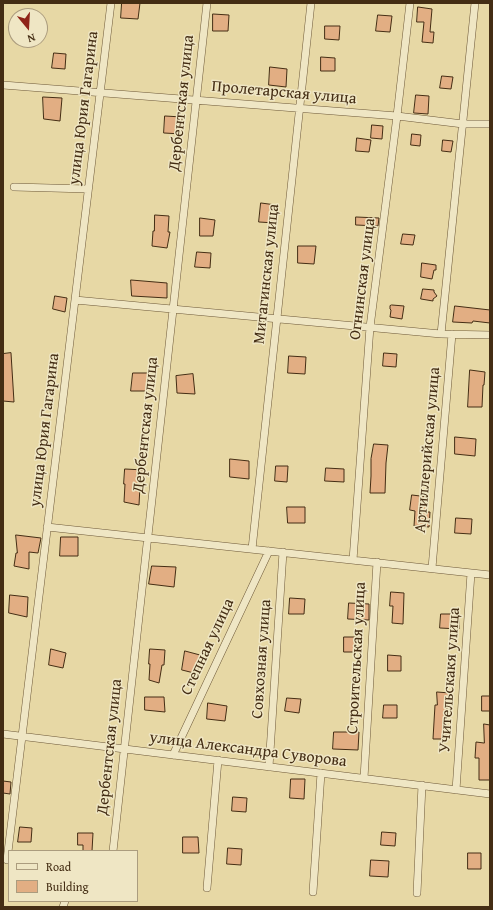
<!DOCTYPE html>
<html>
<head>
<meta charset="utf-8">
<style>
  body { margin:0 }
  #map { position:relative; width:493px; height:910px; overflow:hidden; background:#e7d8a5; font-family:"Gentium Book Plus",serif }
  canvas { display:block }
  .frame { position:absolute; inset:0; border:4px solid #442d14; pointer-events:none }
  .legend { position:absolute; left:8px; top:850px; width:130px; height:52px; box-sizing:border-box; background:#efe6c4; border:1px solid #ab9c7e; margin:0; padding:5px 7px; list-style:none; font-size:12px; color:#442d14 }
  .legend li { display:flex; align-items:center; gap:8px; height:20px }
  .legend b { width:20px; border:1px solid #ab9c7e }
  .north { position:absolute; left:8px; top:8px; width:40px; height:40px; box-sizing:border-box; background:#efe6c4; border:1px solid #ab9c7e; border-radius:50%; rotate:162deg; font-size:11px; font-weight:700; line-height:16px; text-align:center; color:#442d14 }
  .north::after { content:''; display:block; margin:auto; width:14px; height:18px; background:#8f2418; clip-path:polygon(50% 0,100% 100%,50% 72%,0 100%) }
</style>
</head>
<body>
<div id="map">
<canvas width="493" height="910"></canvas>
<div class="frame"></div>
<ul class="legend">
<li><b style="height:5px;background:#efe6c4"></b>Road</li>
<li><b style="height:11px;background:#e2ae83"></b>Building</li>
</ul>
<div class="north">N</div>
</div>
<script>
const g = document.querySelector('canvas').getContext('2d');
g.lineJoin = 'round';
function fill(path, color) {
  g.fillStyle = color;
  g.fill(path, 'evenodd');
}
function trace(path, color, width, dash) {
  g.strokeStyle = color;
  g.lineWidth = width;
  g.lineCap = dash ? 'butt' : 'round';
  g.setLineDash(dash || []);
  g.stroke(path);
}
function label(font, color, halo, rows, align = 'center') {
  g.font = font + ' "Gentium Book Plus",serif';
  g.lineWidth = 3;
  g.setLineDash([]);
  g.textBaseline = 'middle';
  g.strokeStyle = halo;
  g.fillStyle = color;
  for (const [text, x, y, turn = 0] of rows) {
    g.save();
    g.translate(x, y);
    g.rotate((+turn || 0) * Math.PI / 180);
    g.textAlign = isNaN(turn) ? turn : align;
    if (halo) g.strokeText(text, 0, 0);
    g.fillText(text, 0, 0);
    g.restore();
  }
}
const building = new Path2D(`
  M122,3H140L138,19L121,18Z
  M418,7L432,9L430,32H434L433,43L422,42L424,22H417Z
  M213,14L229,15L228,31H213Z
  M378,15L392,16L390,32L376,31Z
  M325,26H340L339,40L325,39Z
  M54,53L66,54L65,69L52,68Z
  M321,57L335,58V71H321Z
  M270,67L287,69L286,87L269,85Z
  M442,76L453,77L451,89L440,88Z
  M416,95L429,96L428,114L414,113Z
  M43,97L62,98L60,121L44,119Z
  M165,116L182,117V134L164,133Z
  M372,125L383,126L382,139L371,138Z
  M412,134L421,135L420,146L411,145Z
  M357,138L371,140L369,152L356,151Z
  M443,140L453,141L451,152L442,151Z
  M261,203L276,205L275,223L259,222Z
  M155,215L169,216L168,232H170L167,248L152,246L153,231H154Z
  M356,217L379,218L378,226L356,225Z
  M200,218L215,220L213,236H200Z
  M403,234L415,235L413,245L401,244Z
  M298,246H316L314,264L298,263Z
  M197,252L211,253L210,268L195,267Z
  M422,263L436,265V270H434L432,279L421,277Z
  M131,280L167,283V298L132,296Z
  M423,289L434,290V292L437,296L433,299V301L421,299Z
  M55,296L67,298L65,312L53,309Z
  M392,305L404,306L402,319L390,317L391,310L390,309V306Z
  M455,306L490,310V323L473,321L472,323L453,322Z
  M11,353L14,402L3,401V354Z
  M384,353L397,354L396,367L383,366Z
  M289,356L306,357L305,374L288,373Z
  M470,370L485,372L484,385H483L482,407H468Z
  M133,373H149L147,391H131Z
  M193,374L195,394L177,393L176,376Z
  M455,437L476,439L475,456L455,454Z
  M374,444L388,445L386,463L385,493H370L371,476V459Z
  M230,459L249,461V479L230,477Z
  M276,466H288L287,482L275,481Z
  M326,468L344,469V482L325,481Z
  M125,469L144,470L143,487L140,486L139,505L124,502L125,484H124Z
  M412,495L428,497L427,512H430L429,527L414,526L415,511L410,510Z
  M287,507H305V523H288Z
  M456,518L472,519L471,534L455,533Z
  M16,535L41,538L38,553L29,552V569L14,566L16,553H17Z
  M61,537H78V556H60Z
  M152,566L176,567L174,587L149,584Z
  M391,592L404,593L403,624L392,623L393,606H390Z
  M10,595L28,597L27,617L9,613Z
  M290,598L305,599L304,614H289Z
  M349,603L369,604V620L348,619Z
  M441,614H459V629L440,628Z
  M344,637H360V652H344Z
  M51,649L66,653L63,668L49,665Z
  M150,649L165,650L164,665H162L159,683L149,680L150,664H149Z
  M185,651L200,655L198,674L182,670Z
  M388,655L401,656V671H388Z
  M437,692L450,693V705L447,704L446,739H433L435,705H437Z
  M482,696H490V711H482Z
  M145,697H164L165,712L145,710Z
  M287,698L301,699L299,713L285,711Z
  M208,703L227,706L225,721L207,719Z
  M384,705H397V718H383Z
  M484,724L490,725V780H479V758H475L476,742L484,743Z
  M334,732H359L358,750L333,749Z
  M291,779H305L304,799L290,798Z
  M3,781L11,782L10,794L3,793Z
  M233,797L247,798L246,812L232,811Z
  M20,827L32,828L31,842H18Z
  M382,832L396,833L395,846L381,845Z
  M78,833H93L92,851H83V845H78Z
  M183,837H198L199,853H183Z
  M228,848L242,849L241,865L227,864Z
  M468,853H481V869H468Z
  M371,860L389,861L388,877L370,876Z`);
const street = new Path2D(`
  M3,85L397,116L463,124H490
  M14,187L88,189
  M75,300L441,334L490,335
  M441,334L475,3
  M47,527L490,575
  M252,549L311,3
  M353,560L370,327L397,116L410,3
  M432,568L452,334
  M3,734L490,794
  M173,755L269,551
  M269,767L283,552
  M364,778L377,562
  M456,790L471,573
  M113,851L207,3
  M7,860L111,3
  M207,888L218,760
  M313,892L321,773
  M417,893L422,785
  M63,907L65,901`);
const streetNames = [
  ["Пролетарская улица",284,93,5],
  ["Дербентская улица",182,103,-84],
  ["улица Юрия Гагарина",84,108,-83],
  ["Митагинская улица",267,274,-84],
  ["Огнинская улица",363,279,-83],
  ["Дербентская улица",146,425,-84],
  ["улица Юрия Гагарина",45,430,-83],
  ["Артиллерийская улица",428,450,-85],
  ["Степная улица",208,647,-65],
  ["Строительская улица",357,658,-87],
  ["Совхозная улица",262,659,-86],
  ["Учительскакя улица",450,680,-86],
  ["Дербентская улица",110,747,-84],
  ["улица Александра Суворова",248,750,7]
];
fill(building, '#e2ae83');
trace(building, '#442d14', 1);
trace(street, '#6d5838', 8);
trace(street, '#efe6c4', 7);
label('16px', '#442d14', '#efe6c4', streetNames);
</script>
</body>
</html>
